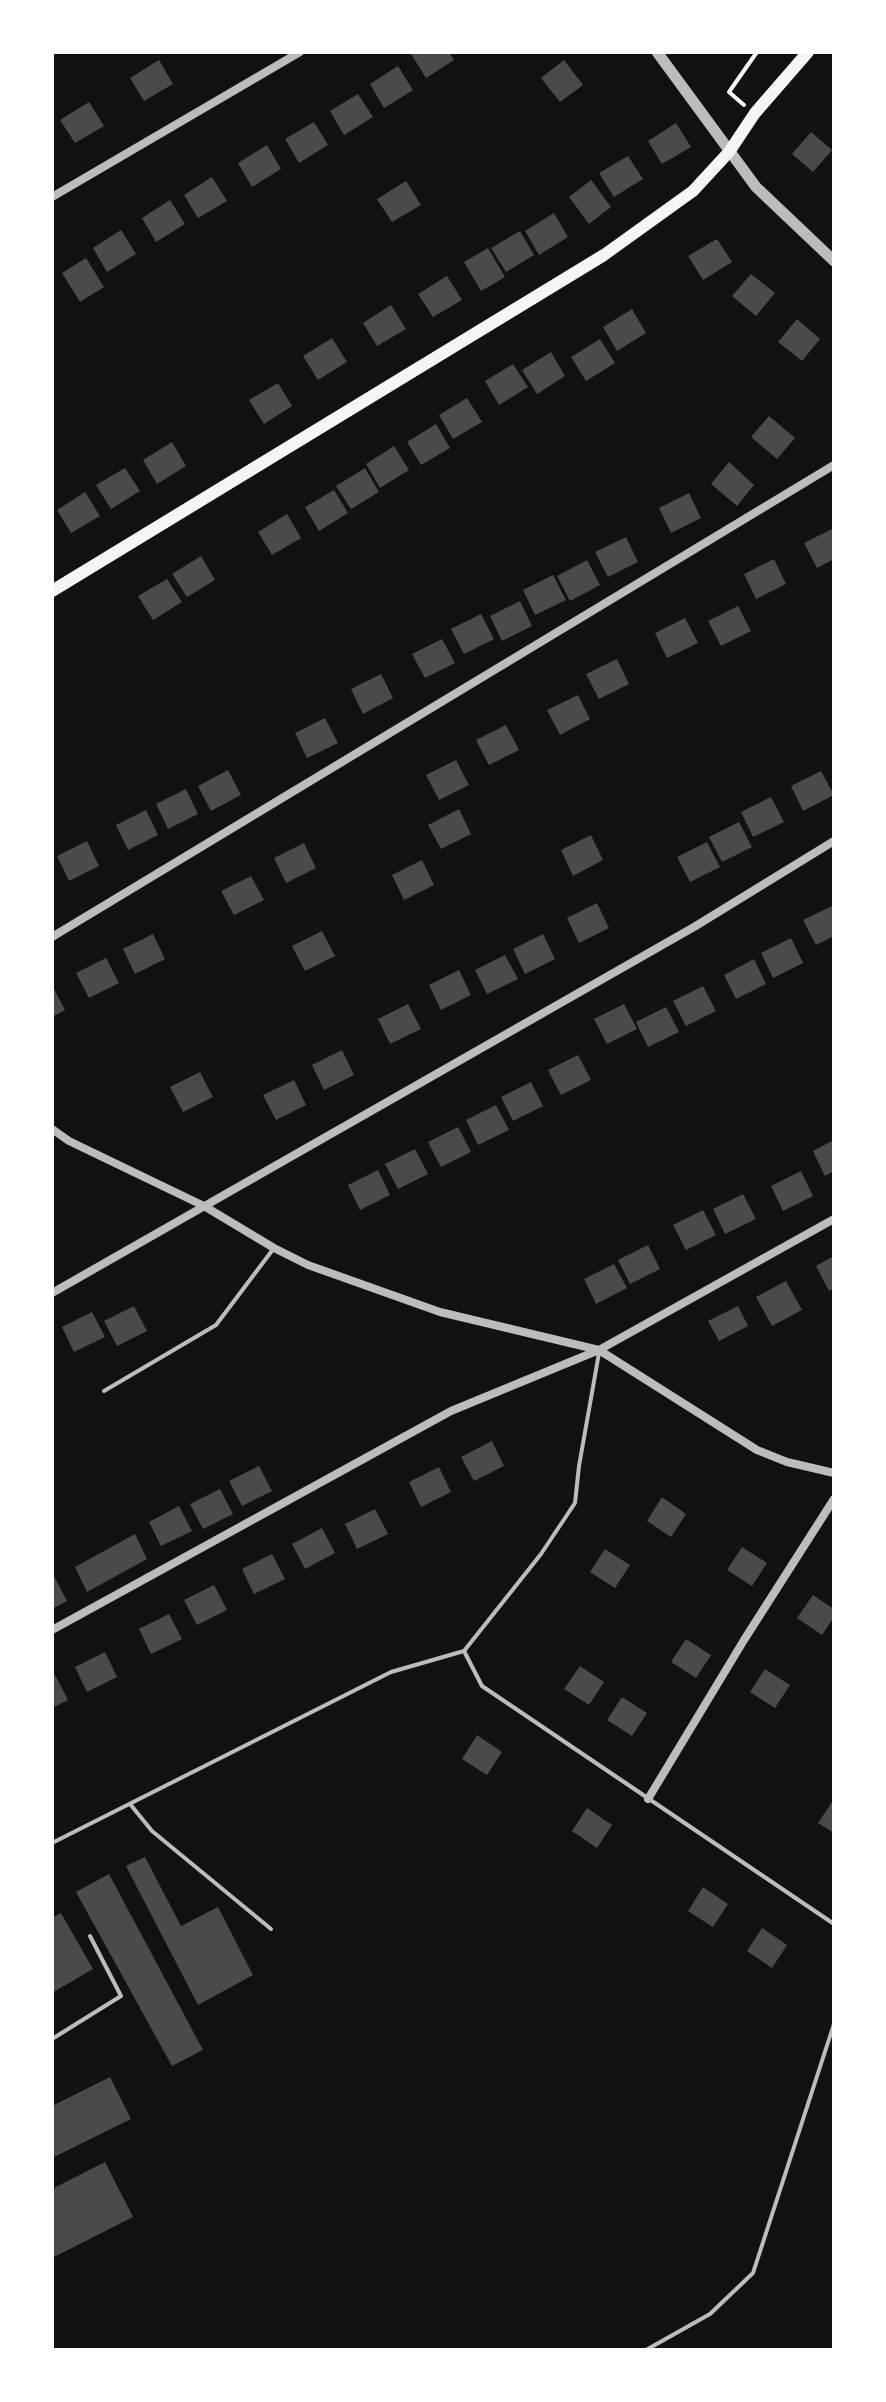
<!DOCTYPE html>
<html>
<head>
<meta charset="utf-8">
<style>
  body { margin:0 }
  #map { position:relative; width:886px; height:2402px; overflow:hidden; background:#111; font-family:Manrope,sans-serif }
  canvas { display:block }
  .frame { position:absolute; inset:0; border:54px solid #fff; pointer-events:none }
</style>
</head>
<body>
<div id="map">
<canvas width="886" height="2402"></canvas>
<div class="frame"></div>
</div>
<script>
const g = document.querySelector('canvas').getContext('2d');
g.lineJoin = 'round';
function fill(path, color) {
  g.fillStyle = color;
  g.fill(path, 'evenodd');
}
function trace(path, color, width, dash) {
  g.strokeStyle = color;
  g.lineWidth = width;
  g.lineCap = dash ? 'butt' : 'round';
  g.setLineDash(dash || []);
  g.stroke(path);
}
const building = new Path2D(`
  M415,52H449L454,60L426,78L411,54Z
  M159,60L173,84L144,101L130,78Z
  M564,60L583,85L560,102L541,78Z
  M398,66L413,90L384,108L370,84Z
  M358,94L373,117L344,135L330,111Z
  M89,102L104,126L75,143L60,120Z
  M314,122L328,145L299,163L285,139Z
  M676,123L691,147L662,164L648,141Z
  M811,132L832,150L813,172L792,154Z
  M267,145L281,169L252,187L238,163Z
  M628,156L643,179L614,197L599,173Z
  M212,177L227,201L198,218L184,195Z
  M591,180L611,207L589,224L569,197Z
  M406,181L421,205L392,222L377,199Z
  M170,200L185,224L156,242L142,218Z
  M554,213L568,237L539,255L525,231Z
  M121,230L136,254L107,272L93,248Z
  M520,231L534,255L506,272L491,248Z
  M717,239L732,262L703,280L688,256Z
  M488,248L505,277L481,291L464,262Z
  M86,258L104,287L80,302L62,273Z
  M751,274L775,293L756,316L732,296Z
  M447,276L462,300L433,317L418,294Z
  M391,305L406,329L377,346L363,323Z
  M632,309L646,333L617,351L603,327Z
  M797,319L820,339L802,361L778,342Z
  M332,338L347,362L318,380L303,356Z
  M600,339L615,363L586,381L571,357Z
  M551,352L565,376L537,394L522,370Z
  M513,364L528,387L499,405L485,381Z
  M278,383L292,406L264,424L249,400Z
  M467,398L482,422L453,439L439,415Z
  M769,416L795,438L777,459L751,437Z
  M436,424L450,448L421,465L407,442Z
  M172,442L186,466L157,484L143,460Z
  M394,446L409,470L380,488L366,464Z
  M729,462L754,485L737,506L711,484Z
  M125,468L140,491L111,509L96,485Z
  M365,468L379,492L351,509L336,486Z
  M334,490L348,513L319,531L305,507Z
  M85,492L100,516L71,533L57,510Z
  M689,493L701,518L671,533L659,508Z
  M287,514L301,538L272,555L258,532Z
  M834,528V559L817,568L804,543Z
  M626,537L638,562L608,577L595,552Z
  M201,556L215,580L187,597L172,574Z
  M774,559L786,584L756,599L744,574Z
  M587,560L600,585L570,601L557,576Z
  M553,575L566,600L535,615L523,590Z
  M167,579L182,602L153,620L138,596Z
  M520,601L532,626L502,641L490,616Z
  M738,606L751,631L721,646L708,621Z
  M481,614L494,639L464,654L451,629Z
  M685,618L698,643L667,658L655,633Z
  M442,639L455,663L425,678L412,654Z
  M617,659L629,684L599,699L586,674Z
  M381,674L393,698L363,714L351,689Z
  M578,695L590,719L560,735L547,710Z
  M325,718L338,743L307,758L295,733Z
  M506,725L519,750L489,765L476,740Z
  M456,760L469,785L439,800L426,775Z
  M228,770L241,795L211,811L198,786Z
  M821,771L834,795L803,811L791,786Z
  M186,789L198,814L168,829L156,804Z
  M771,797L784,822L753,837L741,812Z
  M459,809L471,834L441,849L428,825Z
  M146,810L158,835L128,850L116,825Z
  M739,822L752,847L722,862L709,837Z
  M591,835L603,860L573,876L561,850Z
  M87,841L99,866L69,881L57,856Z
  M707,842L720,867L690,882L677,857Z
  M304,843L316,868L286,883L274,858Z
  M422,860L434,885L404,900L392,875Z
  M251,876L264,900L234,915L221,891Z
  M597,903L609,928L579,943L567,918Z
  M834,905V936L816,945L803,920Z
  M322,931L335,956L305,971L292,946Z
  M153,934L165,959L135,974L123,949Z
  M543,934L555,959L525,974L513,949Z
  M791,938L803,963L773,978L761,953Z
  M505,955L518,979L487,994L475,970Z
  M106,958L119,983L89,998L76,973Z
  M754,959L766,984L736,999L724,975Z
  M459,970L471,995L441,1010L429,985Z
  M52,985L65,1010L52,1017Z
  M703,986L716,1011L686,1026L673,1001Z
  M408,1004L421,1029L390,1044L378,1019Z
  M624,1004L637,1029L607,1044L594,1019Z
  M666,1007L679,1032L648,1047L636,1022Z
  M342,1050L354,1075L324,1090L312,1065Z
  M578,1055L591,1080L561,1095L548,1070Z
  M200,1072L213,1097L183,1112L170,1087Z
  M294,1080L306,1105L276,1120L263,1095Z
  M531,1082L543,1106L513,1121L501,1097Z
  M496,1105L509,1130L478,1145L466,1120Z
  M458,1127L471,1152L441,1167L428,1142Z
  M834,1140V1171L825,1176L813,1151Z
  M415,1149L428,1174L398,1189L385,1164Z
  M378,1170L390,1195L360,1210L348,1185Z
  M801,1171L813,1196L783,1211L771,1186Z
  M743,1194L756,1219L725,1234L713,1209Z
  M703,1210L716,1235L686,1250L673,1225Z
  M648,1245L660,1269L630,1284L618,1260Z
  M834,1256V1288L829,1291L816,1266Z
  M614,1264L627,1288L596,1304L584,1279Z
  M786,1281L802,1310L772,1326L756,1297Z
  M134,1306L147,1331L117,1346L104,1321Z
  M738,1306L748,1326L719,1341L708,1321Z
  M92,1312L105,1337L74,1352L62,1327Z
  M492,1441L504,1466L474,1481L461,1457Z
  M259,1466L272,1491L242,1506L229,1481Z
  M439,1467L451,1492L421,1507L409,1482Z
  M220,1489L233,1514L203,1529L190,1504Z
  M662,1497L686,1514L671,1537L647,1521Z
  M179,1506L192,1531L161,1546L149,1522Z
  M375,1509L388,1534L357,1549L345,1524Z
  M322,1528L335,1553L305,1569L292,1544Z
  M135,1534L147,1559L87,1592L75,1567Z
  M742,1547L767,1563L752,1586L727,1570Z
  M605,1549L630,1565L615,1588L590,1572Z
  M272,1554L285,1579L254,1594L242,1569Z
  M54,1576L67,1601L52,1609V1577Z
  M214,1585L227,1610L197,1625L184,1600Z
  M813,1595L834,1609V1617L822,1635L797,1618Z
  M169,1614L182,1639L151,1654L139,1629Z
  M686,1639L711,1655L696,1678L671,1662Z
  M105,1652L117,1677L87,1692L75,1667Z
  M580,1666L604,1682L589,1705L564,1689Z
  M765,1669L790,1685L775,1708L750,1692Z
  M55,1675L68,1700L52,1708V1677Z
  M622,1697L647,1713L632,1736L607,1720Z
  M477,1735L502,1752L487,1775L462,1759Z
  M834,1799V1833L818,1823Z
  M587,1808L612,1825L597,1848L572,1831Z
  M145,1857L181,1926L218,1907L253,1975L198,2005L126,1866Z
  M109,1874L203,2050L172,2066L76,1892Z
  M703,1887L728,1904L713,1927L688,1911Z
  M61,1913L93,1969L52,1993V1918Z
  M762,1928L787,1945L772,1968L747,1951Z
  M110,2077L131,2119L52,2158V2106Z
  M105,2162L133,2217L52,2258V2189Z`);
const path = new Path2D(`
  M744,105L729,92L757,52`);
const service = new Path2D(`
  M104,1391L216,1325L274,1248
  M464,1651L541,1554L575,1503L579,1466L599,1353
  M130,1804L152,1831L271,1929
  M52,1843L391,1672L464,1651L482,1686L834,1924
  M52,2039L121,1996L90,1936
  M646,2350L710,2314L753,2273L834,2024`);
const minor = new Path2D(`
  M52,197L300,52
  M52,937L834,465
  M52,1129L69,1141L204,1206L274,1248L308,1265L440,1312L599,1350L757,1450L787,1462L834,1473
  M52,1293L694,927L834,841
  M52,1630L451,1411L599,1350L834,1219
  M648,1799L744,1640L834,1499`);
const tertiary = new Path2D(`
  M657,52L756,187L834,261`);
const secondary = new Path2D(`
  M52,591L604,255L693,191L729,152L755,113L808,52`);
fill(building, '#4a4a4a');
trace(path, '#f5f5f5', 4);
trace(service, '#bcbcbc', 4);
trace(minor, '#bcbcbc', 8);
trace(tertiary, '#bcbcbc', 11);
trace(secondary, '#f5f5f5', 12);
</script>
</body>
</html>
